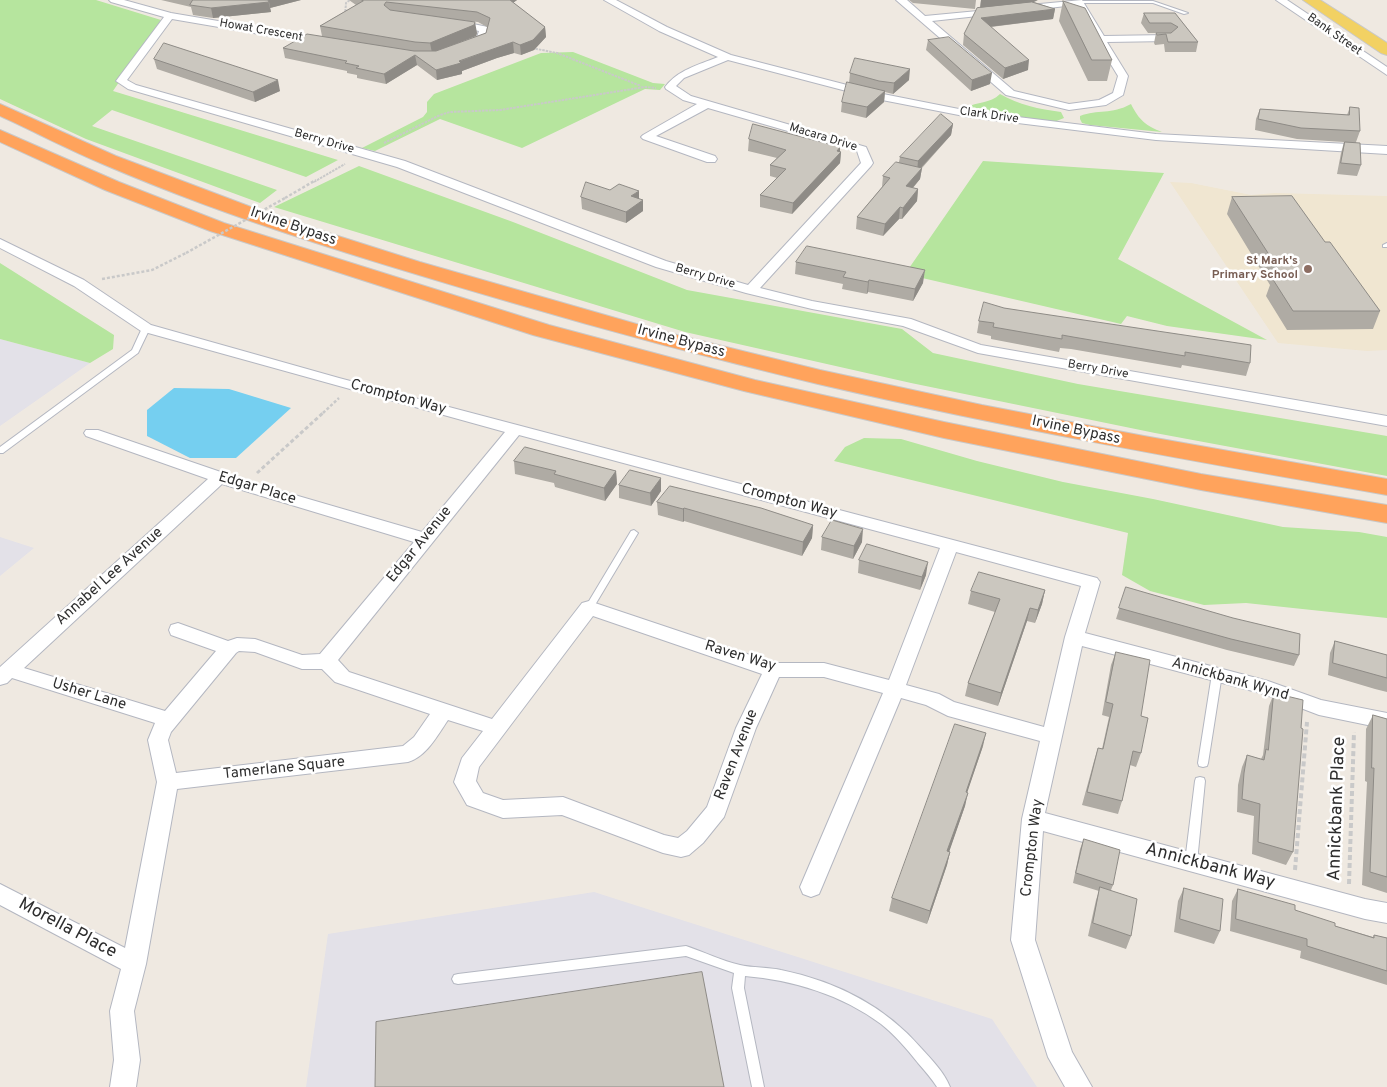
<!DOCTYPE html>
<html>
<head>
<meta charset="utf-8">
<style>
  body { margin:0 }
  canvas { display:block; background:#efe9e1 }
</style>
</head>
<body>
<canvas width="1387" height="1087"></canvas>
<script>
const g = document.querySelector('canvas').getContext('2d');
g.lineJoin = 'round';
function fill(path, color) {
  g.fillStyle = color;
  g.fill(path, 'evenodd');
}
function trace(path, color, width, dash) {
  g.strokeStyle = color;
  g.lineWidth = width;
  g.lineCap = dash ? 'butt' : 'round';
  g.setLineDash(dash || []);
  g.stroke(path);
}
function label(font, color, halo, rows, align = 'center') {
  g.font = font + ' Overpass,sans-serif';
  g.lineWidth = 5;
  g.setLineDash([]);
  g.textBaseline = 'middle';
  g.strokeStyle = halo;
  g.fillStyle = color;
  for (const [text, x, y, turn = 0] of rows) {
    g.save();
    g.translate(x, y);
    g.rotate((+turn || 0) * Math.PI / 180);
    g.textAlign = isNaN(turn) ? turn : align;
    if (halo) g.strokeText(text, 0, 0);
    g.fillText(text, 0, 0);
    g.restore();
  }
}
const industrial = new Path2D(`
  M0,339L90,363L0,426Z
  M0,537L34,548L0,576Z
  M594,892L992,1019L1037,1087H306L328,934Z`);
const education = new Path2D(`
  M1170,182L1191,183L1251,195L1275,193L1387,196V350L1367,351L1278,343Z`);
const green = new Path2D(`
  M0,0H96L161,20L113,91L338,160L306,177L112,110L92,126L277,190L260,203L86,139L0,99Z
  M573,52L653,83L665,84L660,90L645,89L522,148L440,119L375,151L362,148L423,117L427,112V102L434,94L541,53Z
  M1000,94C1019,105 1039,109 1061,112L1064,118L1054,122L966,108C977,101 990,104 1000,94Z
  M1131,104C1139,120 1146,126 1162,132L1090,125L1082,123L1080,119V116C1098,109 1111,115 1131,104Z
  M983,161L1164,173L1118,259L1267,340L1167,326L1127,316L1121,324L905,274Z
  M359,166L513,222L687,290L902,329L933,353L1078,384L1387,436V476L1155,433L911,383L685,332L274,207Z
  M0,263L114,335L113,349L90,363L0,339Z
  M864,438L901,439L977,461L1063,482L1153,499L1283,527L1359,532L1387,537V618L1246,603L1204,605L1150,591L1122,575L1128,533L834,461L845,447Z`);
const water = new Path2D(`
  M174,388L229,389L291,408L236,458H190L147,436V410Z`);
const pathFar3 = new Path2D(`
  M345,15L346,3L350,0
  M532,48L557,53L641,86
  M384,143L440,115L450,112L500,110L645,87L656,88
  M314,182L345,164`);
const pathFar2 = new Path2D(`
  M285,198L316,180
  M102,279L152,270L186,253
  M323,413L339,398`);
const pathFar1 = new Path2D(`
  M257,473L324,412`);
const path = new Path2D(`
  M1295,870L1307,722
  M1349,884L1354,732`);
const lane = new Path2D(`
  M1079,1H1153L1188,13L1184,14L1153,3H1077V2Z
  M1387,243V247H1383V245Z
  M143,326H149L150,328L138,353L3,453H0V447L132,350Z
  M634,530L638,533L592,610H586L584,608L586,606L631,531Z
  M1217,670L1220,671L1222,674L1208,763L1207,766L1203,767L1199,766L1198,763L1212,674L1214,671Z
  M1200,777L1204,778L1205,781L1197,862L1195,865L1191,867L1187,865L1185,862L1195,781L1196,778Z
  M686,946C704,952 722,961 740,965C753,968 768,967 781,970C835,981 885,1006 921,1048C932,1060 944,1072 950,1087H937C932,1079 925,1071 918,1063C907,1049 895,1035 881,1024C842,995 793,980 745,976L744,988L764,1087H752L732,988L734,973L686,956L458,984L454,983L452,979L454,975L458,974Z`);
const street = new Path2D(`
  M109,0H124L171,13L324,39L329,42L324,45L172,19L127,80L136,85L405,161L666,261L748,285L861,163L857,151L708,108L656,136L715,156L717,159L715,162H707L643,139L641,137L643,135L697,104L683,100L666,89L665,87C678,70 698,65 718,57L659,31L604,0H616L667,27L731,55L878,93L969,111L1156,134L1387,146V154L1156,140L969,117L877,99L728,60L684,78L676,86L691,96L866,147L873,163L871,166L760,288L812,301L911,319L981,345L1387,416V426L978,353L903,326L812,309L746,293L656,267L397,167L128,89L116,81L164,17L111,2Z
  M896,0H907L925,16L999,9V13L996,14L932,21L1014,91L1069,104L1099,100L1113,93L1118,76L1075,5L1022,11L1019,10V6L1082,0L1104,36L1169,35L1174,38L1169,41L1107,42L1128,76L1123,95L1106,105L1069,110L1006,95Z
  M1276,0H1287L1387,67V75Z
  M453,20L488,27L489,29L487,39L470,47H462V43L477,37L479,31L450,25V21Z
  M0,239L84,280L151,325L339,378L1097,578L1100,582L1085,633L1268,681L1321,700L1387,713V729L1319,715L1264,694L1082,646L1045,813L1365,899L1387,903V923L1365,919L1043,831L1035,940L1072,1052L1092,1087H1065L1048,1057L1011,940L1022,819L1040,741L948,716L926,705L901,698L822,887L819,894L811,897L803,894L800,887L883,693L824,677H779L756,728L724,817L703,843L689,855L681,857L663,853L562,815L503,818L467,805L454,782L462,758L483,731L448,720C437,736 427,756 408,762L177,789L146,964L134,1011L140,1060L136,1087H110L114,1060L110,1011L121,969L0,905V884L125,948L157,782L148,740L155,723L12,678L7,683L0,685V667L208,479L86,436L84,433L86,430H98L250,482L422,532L505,432L141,331L74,286L0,248ZM519,435L940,548L889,680L824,663H774L589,601L582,603L492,719L349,672L338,660ZM222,484L414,542L320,654L302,655L255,639L237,638L228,641L178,623L171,625L169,630L171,635L216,651L165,711L24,668ZM956,552L1081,586L1065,637L1044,727L954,702L939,694L906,685ZM593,616L762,674L736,728L707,807L687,831L678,838L664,835L563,797L503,800L483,793L476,781L479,767ZM239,651L255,652L302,669H322L335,682L430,714L414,737L403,746L176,773L168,740L171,732L236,653Z`);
const primary = new Path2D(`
  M1303,0H1320L1387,43V55L1381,53Z`);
const highway = new Path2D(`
  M0,104L116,156L275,216L420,262L661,331L820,370L982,405L1144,436L1387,479V495C1197,462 1006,428 818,384C714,359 612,332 510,302C373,262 236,221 105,165C69,150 35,132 0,116Z
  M0,130L119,182L224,223L549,325L755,380L944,422L1201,474L1387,505V523L1201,490L944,438L744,391L533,335L210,231L105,190L0,142Z`);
const pathBridge = new Path2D(`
  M186,253L285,198`);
const wall = new Path2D(`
  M161,0H301L270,8L271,12L213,18L193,15L191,7Z
  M349,0H517L513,3L545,27L546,37L534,50L521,55L514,53L497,58L462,71V74L437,80L417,65L386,84L357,78V75L347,73V71L285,58L283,48L322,36L320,26L356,5ZM456,20L478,22L487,27L486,33L438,51L476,36L477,33Z
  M909,0H976L975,9L913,3Z
  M981,0L1034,2L1055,9L1053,19L991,27L1028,70L1003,79L963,45L964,34L980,8Z
  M1063,1L1112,60L1107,81H1088L1059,21Z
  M1144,13H1175L1198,42L1196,52H1165L1164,44L1155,45L1154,43L1156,33H1148L1141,23Z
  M928,40L990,84L971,91L926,50Z
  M154,59L280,91L255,102L157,69Z
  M850,73L909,80L893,94L885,92L884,102L866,118L841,112L842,102L849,83Z
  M1350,107L1360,131L1356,142L1361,165L1357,176L1337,174L1341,153L1344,142L1297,139L1255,130L1256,119L1260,109L1347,115Z
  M953,124L951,135L922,168L920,179L913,188L918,189L917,201L902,219H899L883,236L856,229L857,217L882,187L883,176L899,162L900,157Z
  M749,139L841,152L840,163L792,214L760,207V195L777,178L770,176V165L777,158L748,151Z
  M581,197L639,199L643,211L626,223L582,209Z
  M1232,197L1325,242L1380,311L1373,329L1287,330L1266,296L1270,285L1227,214Z
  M796,262L923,283L913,301L868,292L867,294L842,289L843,284L795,274Z
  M1004,308L1250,363L1246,376L1182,365L1181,368L1071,349L1060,348L1059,352L991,339V336L977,333L979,321Z
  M514,461L616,471L617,484L605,501L555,487L554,483L515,474Z
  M661,478V491L651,506L619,498V485Z
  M657,502L813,525L812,538L802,556L684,521L683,522L658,515Z
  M822,537L862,542L853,559L821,550Z
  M859,560L926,575L920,590L858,573Z
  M1126,587L1299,655L1294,666L1227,650L1116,619Z
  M1045,590L1042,604L1035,623L1027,621L998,706L965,696L968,683L995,612L968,604L971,591Z
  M1335,641L1387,655V692L1375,689L1328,675L1330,653Z
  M1116,652L1141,716V753L1136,767L1130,765L1122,801L1118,814L1082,805L1094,761L1098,748L1102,749L1109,717L1102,715L1111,665Z
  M1274,693L1293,852L1286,865L1252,854L1254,816L1237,812L1238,785L1242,767L1247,755L1261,759L1263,755L1269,706Z
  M1373,715L1387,719V893L1362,885L1367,782L1365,781L1366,729Z
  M983,746L967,792L965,806L949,851L950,852L947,865L927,924L889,911L892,898Z
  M1084,839L1113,885L1111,890L1131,936L1126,949L1088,936L1096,900L1099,891L1073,883L1080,849Z
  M1184,888L1220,931L1214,944L1174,932L1178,901Z
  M1238,889L1335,926L1373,937L1374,935L1387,938V985L1300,958L1301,951L1230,931L1232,901Z`);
const shadedWall = new Path2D(`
  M268,0H301L270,8Z
  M506,0H517L507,7Z
  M981,0H1038L1032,3L980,9Z
  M269,2L271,12L213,18L211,8Z
  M1055,9L1053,19L980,28L981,18Z
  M475,22L477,33L476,36L432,53L430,43Z
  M545,27L546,37L534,50L521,55L520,45Z
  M513,42L514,53L497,58L462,71V74L437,80L436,70L496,48Z
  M415,55L417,65L386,84L384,74Z
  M1029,60L1028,70L1003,79L1005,68Z
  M910,69L909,80L893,94L894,83Z
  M992,73L990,84L971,91L972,80Z
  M278,80L280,91L255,102L253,92Z
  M885,91L884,102L866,118L867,107Z
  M953,124L951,135L917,172L918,161Z
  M840,147V153L841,152L840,163L792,214L793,203Z
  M922,168L920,179L904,198L906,186Z
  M918,189L917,201L902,219L903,208Z
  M639,191V202L631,196Z
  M643,200V211L626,223V212Z
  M900,207L899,219L883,236L885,224Z
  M925,270L923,283L913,301L915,289Z
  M869,280L868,292L867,294L868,282Z
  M616,471L617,484L605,501L604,488Z
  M661,478V491L651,506L650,493Z
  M684,508V521L683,522V509Z
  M813,525L812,538L802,556L803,542Z
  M863,529L862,542L853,559L854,546Z
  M928,562L926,575L920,590L922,577Z
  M1045,590L1042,604L1035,623L1038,610Z
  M1030,608L1027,621L998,706L1001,693Z
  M986,733L983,746L963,805L966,792Z
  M968,793L965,806L945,864L947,851Z
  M950,852L947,865L927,924L930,911Z`);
const building = new Path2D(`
  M193,0H268L269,2L211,8L190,5Z
  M362,0H510L545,27L533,40L520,45L513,42L496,48L459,61L461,63L436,70L415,55L384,74L356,68L359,66L345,63L347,61L283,48L307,34L414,51H436L486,33L490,18L477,12L386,2L384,5L390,10L475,22L474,25L430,43L415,42L320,26L363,1Z
  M1063,1L1085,8L1112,60H1092Z
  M1032,2L1055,9L981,18L1029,60L1005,68L964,34L977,8Z
  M1144,13H1175L1198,42H1168L1166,34L1157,35L1156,33H1171L1178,27L1171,23H1150Z
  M949,37L992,73L972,80L928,40Z
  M164,43L278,80L253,92L154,59Z
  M855,58L910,69L894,83L879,81L850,73Z
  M847,82L885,91L867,107L842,102Z
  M1350,107L1359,108L1360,131L1301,128L1258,119L1260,109L1349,115Z
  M941,114L953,124L918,161L900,157Z
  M753,124L840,147L837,151L841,152L793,203L760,195L786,169L770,165L786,150L749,139Z
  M1345,142L1360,143L1361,165L1341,163Z
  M896,162L922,168L906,186L918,189L903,208L900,207L885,224L857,217L890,178L883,176Z
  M586,182L610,190L619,184L639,191L631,196L643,200L626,212L581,197Z
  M1292,196L1325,242H1330L1380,311H1293L1272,278H1284L1232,197Z
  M807,246L925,270L915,289L869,280L868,282L843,277L846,272L796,262Z
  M984,302L1004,308L1030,312L1251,345L1250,363L1185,352V356L1073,337L1062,335V339L993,327L994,323L979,321Z
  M525,447L616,471L604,488L554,474L556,471L514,461Z
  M630,470L661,478L650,493L619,485Z
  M670,486L761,508L813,525L803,542L684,508L683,509L657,502Z
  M832,520L863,529L854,546L822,537Z
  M867,544L928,562L922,577L859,560Z
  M979,572L1045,590L1038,610L1030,608L1001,693L968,683L1000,599L971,591Z
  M1126,587L1233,618L1300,634L1299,655L1231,639L1119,608Z
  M1335,641L1387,655V678L1333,663Z
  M1116,652L1150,660L1141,716L1148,718L1141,753L1133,751L1122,801L1087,792L1098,748L1103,749L1113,704L1106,702Z
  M1274,693L1303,700L1301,728L1303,729L1293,852L1258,842L1260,804L1242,799L1244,773L1247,755L1264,760L1266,749L1268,750Z
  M1373,715L1387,719V877L1370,872L1374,768H1372Z
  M955,724L986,733L966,792L968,793L947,851L950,852L930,911L892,898Z
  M1084,839L1120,850L1113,885L1076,873Z
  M1100,887L1137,899L1131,936L1093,923Z
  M1184,888L1223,899L1220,931L1180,919Z
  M1238,889L1295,905V910L1335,923V926L1374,938V935L1387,938V971L1307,946V939L1236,919Z
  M702,972L724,1087H375L376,1022Z`);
const markers = [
  [1308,269,5,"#8d6e63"]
];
const farStreetnames = [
  ["Howat Crescent",261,31,10],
  ["Bank Street",1334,35,35],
  ["Clark Drive",989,116,8],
  ["Macara Drive",823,138,17],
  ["Berry Drive",324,142,16],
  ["Berry Drive",705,277,16],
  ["Berry Drive",1098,370,10]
];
const farEducationnames = [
  ["St Mark's",1298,262],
  ["Primary School",1298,276]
];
const streetNames = [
  ["Irvine Bypass",293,227,19],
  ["Irvine Bypass",681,342,15],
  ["Crompton Way",398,398,15],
  ["Irvine Bypass",1076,431,12],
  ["Edgar Place",257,489,17],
  ["Crompton Way",789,502,15],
  ["Edgar Avenue",420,545,-51],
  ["Annabel Lee Avenue",110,577,-42],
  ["Raven Way",740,657,17],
  ["Annickbank Wynd",1230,680,16],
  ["Usher Lane",89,695,17],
  ["Raven Avenue",737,755,-69],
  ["Tamerlane Square",284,769,-6],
  ["Crompton Way",1033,848,-83]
];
const nearStreetnames = [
  ["Annickbank Place",1338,809,-88],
  ["Annickbank Way",1210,867,15],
  ["Morella Place",67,929,28]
];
fill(industrial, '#e3e1e8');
fill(education, '#f0e6d1');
fill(green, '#b6e59e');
fill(water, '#75cff0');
trace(lane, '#b4b7c1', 2);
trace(street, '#b4b7c1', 2);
trace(primary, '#c9c9c9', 2);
trace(highway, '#c9c9c9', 2);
trace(pathFar3, '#c9c9c9', 2, [2.5, 1]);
trace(pathFar2, '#c9c9c9', 2.5, [3, 2]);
trace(pathFar1, '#c9c9c9', 3, [4, 2.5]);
trace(path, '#c9c9c9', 4, [5, 3]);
fill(lane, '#fff');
fill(street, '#fff');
fill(primary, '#f2d163');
fill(highway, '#ffa35c');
trace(pathBridge, '#c9c9c9', 2.5, [3, 2]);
fill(wall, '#afaba4');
fill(shadedWall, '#8e8b86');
fill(building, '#cbc7bf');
trace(building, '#8e8b86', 1);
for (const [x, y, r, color] of markers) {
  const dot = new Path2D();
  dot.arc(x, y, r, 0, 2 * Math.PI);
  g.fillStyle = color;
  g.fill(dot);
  trace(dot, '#fff', 2);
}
label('12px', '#2e2e2e', '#fff', farStreetnames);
label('bold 12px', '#785e54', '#fff', farEducationnames, 'right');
label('15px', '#2e2e2e', '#fff', streetNames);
label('18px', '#2e2e2e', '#fff', nearStreetnames);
</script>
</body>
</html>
